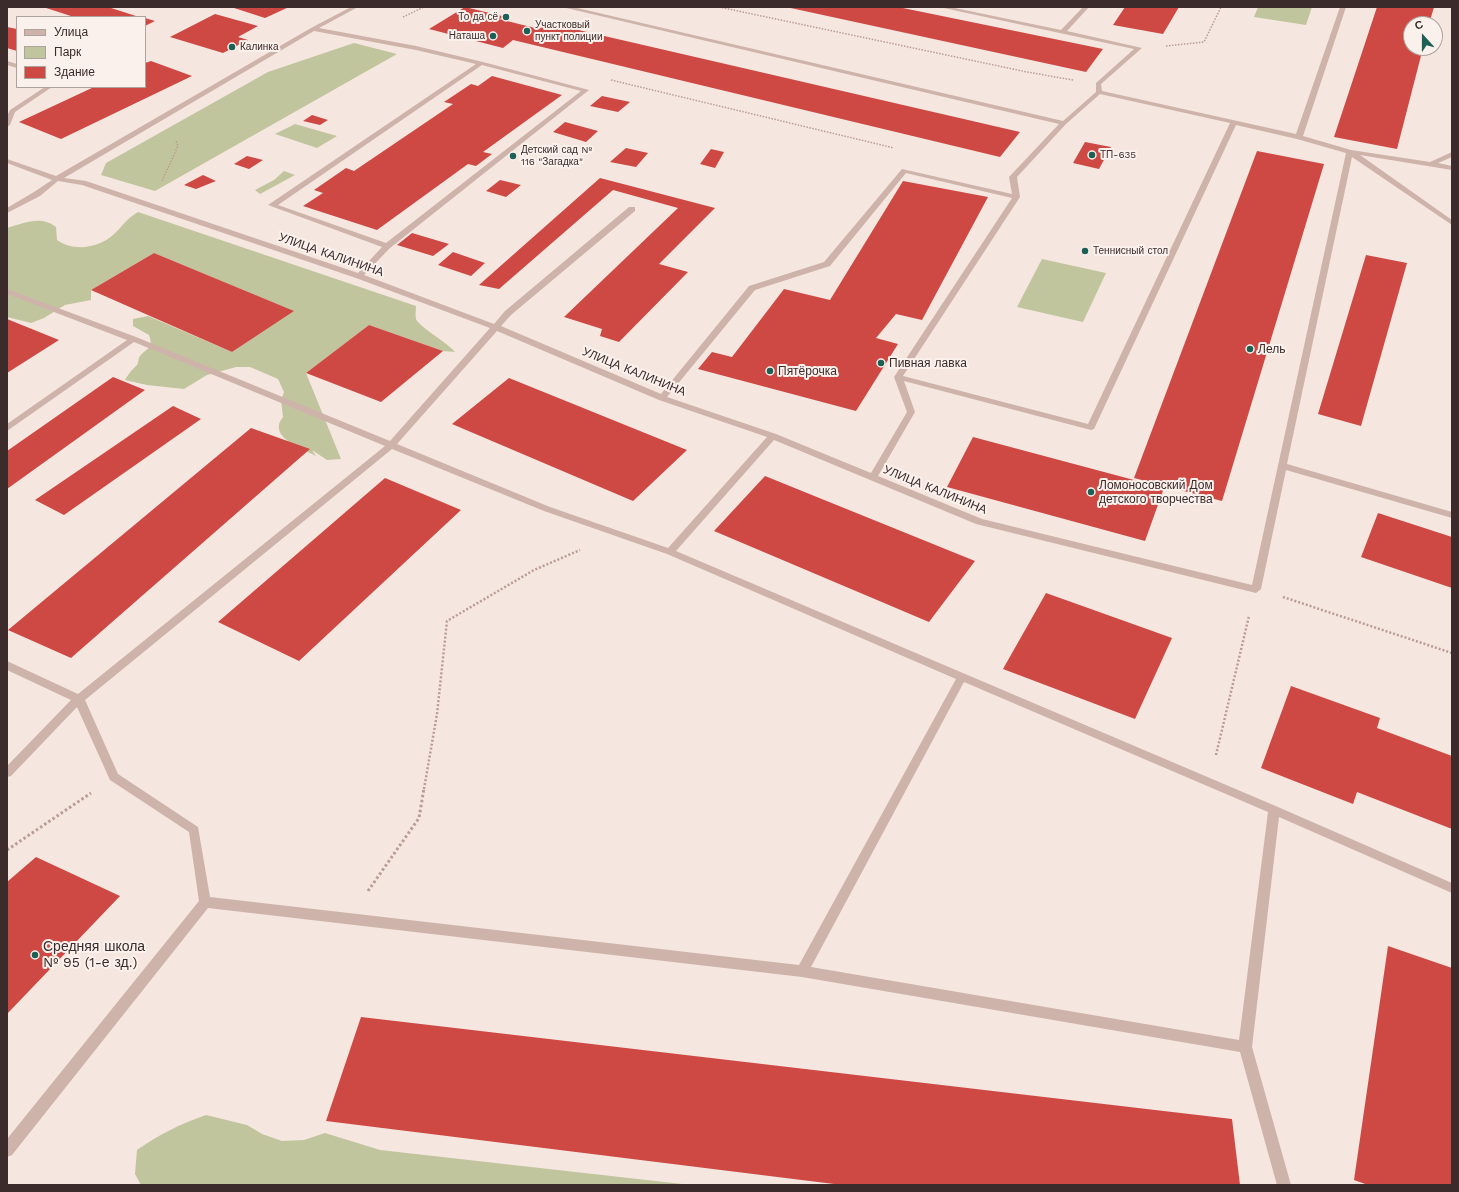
<!DOCTYPE html>
<html>
<head>
<meta charset="utf-8">
<style>
  body { margin:0 }
  #map { position:relative; width:1459px; height:1192px; overflow:hidden; background:#f5e6df; font-family:"Work Sans",sans-serif }
  canvas { display:block }
  .frame { position:absolute; inset:0; border:8px solid #3b2b2a; pointer-events:none }
  .legend { position:absolute; left:16px; top:16px; width:130px; height:72px; box-sizing:border-box; background:#fbf1ec; border:1px solid #aea29e; margin:0; padding:5px 7px; list-style:none; font-size:12px; color:#3b2b2a }
  .legend li { display:flex; align-items:center; gap:8px; height:20px }
  .legend b { width:20px; border:1px solid #aea29e }
  .north { position:absolute; left:1403px; top:16px; width:40px; height:40px; box-sizing:border-box; background:#fbf1ec; border:1px solid #aea29e; border-radius:50%; rotate:339deg; font-size:11px; font-weight:700; line-height:16px; text-align:center; color:#3b2b2a }
  .north::after { content:''; display:block; margin:auto; width:14px; height:18px; background:#1c6056; clip-path:polygon(50% 0,100% 100%,50% 72%,0 100%) }
</style>
</head>
<body>
<div id="map">
<canvas width="1459" height="1192"></canvas>
<div class="frame"></div>
<ul class="legend">
<li><b style="height:5px;background:#ceb3aa"></b>Улица</li>
<li><b style="height:11px;background:#c1c59d"></b>Парк</li>
<li><b style="height:11px;background:#ce4844"></b>Здание</li>
</ul>
<div class="north">С</div>
</div>
<script>
const g = document.querySelector('canvas').getContext('2d');
g.lineJoin = 'round';
function fill(path, color) {
  g.fillStyle = color;
  g.fill(path, 'evenodd');
}
function trace(path, color, width, dash) {
  g.strokeStyle = color;
  g.lineWidth = width;
  g.lineCap = dash ? 'butt' : 'round';
  g.setLineDash(dash || []);
  g.stroke(path);
}
function label(font, color, halo, rows, align = 'center') {
  g.font = font + ' "Work Sans",sans-serif';
  g.lineWidth = 4;
  g.setLineDash([]);
  g.textBaseline = 'middle';
  g.strokeStyle = halo;
  g.fillStyle = color;
  for (const [text, x, y, turn = 0] of rows) {
    g.save();
    g.translate(x, y);
    g.rotate((+turn || 0) * Math.PI / 180);
    g.textAlign = isNaN(turn) ? turn : align;
    if (halo) g.strokeText(text, 0, 0);
    g.fillText(text, 0, 0);
    g.restore();
  }
}
const green = new Path2D(`
  M1258,7H1312L1306,25L1254,17Z
  M354,43L397,54L155,191L101,175L106,163L268,72Z
  M295,124L337,136L317,148L275,134Z
  M284,171L295,175L260,194L255,190L274,180Z
  M138,212L416,306C416,310 415,315 416,319C418,326 448,343 455,352L443,351L369,325L306,373L341,459L327,460L312,450L316,456C305,450 276,440 279,425C279,422 282,419 283,417L281,400L284,392L278,379L250,367H236L207,375L184,389L147,385L125,380C129,373 132,370 137,365C139,362 138,358 140,356C147,347 154,350 149,335L133,326V319L148,316L232,352L293,311L154,253L91,290V300L65,305L44,318L31,323L7,317V228C24,223 41,215 56,227L57,240C74,252 98,248 113,235C122,227 127,218 138,212Z
  M1042,259L1106,273L1083,322L1017,307Z
  M206,1115L247,1125L262,1134L282,1141L304,1140L325,1133L380,1150L691,1185H141L135,1174L137,1150C160,1134 180,1124 206,1115Z`);
const building = new Path2D(`
  M43,7H108L139,17H74Z
  M231,7H289L265,18Z
  M465,7L506,17L499,19L539,29L548,23L1020,132L1000,157L513,40L503,48L429,29Z
  M786,7H898L1103,49L1086,72Z
  M1125,7H1179L1163,34L1113,25Z
  M1377,7H1434L1429,24H1411V48H1423L1397,149L1334,137Z
  M215,14L258,26L238,37L248,40L223,53L170,37Z
  M145,18L155,21L145,26Z
  M7,27L17,29V51L7,48Z
  M151,61L192,76L61,139L19,122L94,87H145V63Z
  M492,76L562,95L483,152L492,154L476,166L468,164L377,230L303,206L323,193L314,190L346,168L354,171L453,104L444,102L471,84L478,86Z
  M602,96L630,102L618,112L590,106Z
  M312,115L328,120L320,125L303,121Z
  M565,122L598,131L586,142L553,132Z
  M1085,142L1111,147L1099,169L1073,163Z
  M626,148L648,153L636,167L610,162Z
  M711,149L724,152L715,168L700,164Z
  M1257,151L1324,164L1222,501L1134,478Z
  M247,156L263,160L249,169L234,164Z
  M203,175L216,181L196,189L184,185Z
  M600,178L715,208L659,264L688,272L619,342L600,336L602,329L564,317L678,208L613,190L499,289L479,285Z
  M500,180L521,185L506,197L486,191Z
  M903,181L988,197L922,320L896,314L876,338L898,344L856,411L698,369L712,352L732,357L784,289L830,300Z
  M412,233L449,244L433,256L397,245Z
  M453,252L485,263L471,276L438,265Z
  M154,253L294,311L232,352L91,290Z
  M1366,255L1407,263L1361,426L1318,414Z
  M7,319L59,340L7,373Z
  M369,325L443,351L381,402L306,373Z
  M113,377L145,390L7,489V451Z
  M509,378L687,450L633,501L452,424Z
  M173,406L201,419L64,515L35,500Z
  M251,428L310,449L71,658L8,630Z
  M973,437L1164,488L1145,541L947,487Z
  M765,476L975,561L929,622L714,531Z
  M385,478L461,510L299,661L218,622Z
  M1378,513L1452,537V588L1361,557Z
  M1046,593L1172,638L1135,719L1003,669Z
  M1291,686L1380,718L1377,728L1452,756V829L1357,792L1353,804L1261,768Z
  M36,857L120,896L7,1014V882Z
  M1388,946L1452,968V1185H1368L1354,1180Z
  M361,1017L1232,1119L1240,1185H842L326,1121Z`);
const pathFar2 = new Path2D(`
  M719,7L1027,72L1073,80
  M403,17L424,7
  M1166,46L1204,42L1221,7
  M611,80L894,148
  M162,181L178,146L176,141`);
const pathFar1 = new Path2D(`
  M1283,597L1452,653
  M1216,755L1249,616
  M424,789L437,714L447,621L534,570L580,550`);
const path = new Path2D(`
  M7,850L91,793
  M368,891L419,818L424,788`);
const minor = new Path2D(`
  M351,7H358L319,28L416,46L483,62L589,90L390,248L364,275L494,324L505,311L629,207H635V211L511,315L501,326L661,394L749,286L824,262L902,169L1012,194L1009,177L1059,124L562,7H573L1063,121L1096,92V83L1134,49L939,7H950L1061,30L1083,7H1089L1067,31L1142,48L1101,84L1102,91L1296,134L1340,7H1346L1303,136L1351,150L1430,162L1452,152V157L1438,163L1452,166V170L1360,155L1452,220V225L1352,157L1287,464L1452,512V518L1286,470L1261,589L1256,593L976,524L774,440L676,551L1278,807L1452,883V893L1279,817L1252,1047L1291,1185H1277L1240,1052L802,977L208,908L12,1155L7,1157V1139L199,901L189,832L110,780L77,707L11,776L7,777V766L71,700L7,670V661L78,694L385,446L134,342L7,431V424L127,340L7,294V289L136,337L390,441L490,328L356,278L82,185L58,181L40,196L7,213V208L34,192L52,180L7,163V159L56,176L311,28ZM314,31L416,50L476,64L268,205L382,247L358,273L86,181L64,178ZM482,65L581,91L386,243L278,205ZM1100,94L1230,123L1088,424L903,376L1020,197L1017,177L1066,124ZM1236,125L1297,139L1346,153L1252,585L982,519L878,476L915,412L904,381L1091,430L1094,429ZM906,173L1012,198L894,377L907,412L871,473L776,434L667,397L755,290L830,266ZM497,331L659,400L767,437L668,548L550,507L397,444ZM392,449L544,511L667,554L956,679L799,965L210,897L198,827L118,774L85,700ZM964,682L1268,812L1239,1040L811,967Z
  M7,61L17,64V68L7,65Z
  M45,87H52L15,112L10,125L7,127V116L10,110Z`);
const markers = [
  [506,17,4,"#1c6056"],
  [527,31,4,"#1c6056"],
  [493,36,4,"#1c6056"],
  [232,47,4,"#1c6056"],
  [1092,155,4,"#1c6056"],
  [513,156,4,"#1c6056"],
  [1085,251,4,"#1c6056"],
  [1250,349,4,"#1c6056"],
  [881,363,4,"#1c6056"],
  [770,371,4,"#1c6056"],
  [1091,492,4,"#1c6056"],
  [35,955,4,"#1c6056"]
];
const farPoinames = [
  ["То да сё",498,17,"right"],
  ["Участковый",535,25],
  ["пункт полиции",535,37],
  ["Наташа",485,36,"right"],
  ["Калинка",240,47],
  ["Детский сад №",521,150],
  ["116 \"Загадка\"",521,162],
  ["ТП-635",1100,155],
  ["Теннисный стол",1093,251]
];
const streetNames = [
  ["УЛИЦА КАЛИНИНА",331,255,19],
  ["УЛИЦА КАЛИНИНА",634,372,22],
  ["УЛИЦА КАЛИНИНА",935,490,22]
];
const poiNames = [
  ["Лель",1258,349],
  ["Пивная лавка",889,363],
  ["Пятёрочка",778,371],
  ["Ломоносовский Дом",1099,485],
  ["детского творчества",1099,499]
];
const nearPoinames = [
  ["Средняя школа",43,947],
  ["№ 95 (1-е зд.)",43,963]
];
fill(green, '#c1c59d');
fill(building, '#ce4844');
trace(pathFar2, '#ba9c94', 1.5, [1.5, 1.5]);
trace(pathFar1, '#ba9c94', 2.5, [2, 2]);
trace(path, '#ba9c94', 3, [2.5, 2.5]);
fill(minor, '#ceb3aa');
for (const [x, y, r, color] of markers) {
  const dot = new Path2D();
  dot.arc(x, y, r, 0, 2 * Math.PI);
  g.fillStyle = color;
  g.fill(dot);
  trace(dot, '#fbf1ec', 1.5);
}
label('10px', '#3b2b2a', '#fbf1ec', farPoinames, 'left');
label('12px', '#3b2b2a', '#fbf1ec', streetNames);
label('12px', '#3b2b2a', '#fbf1ec', poiNames, 'left');
label('14px', '#3b2b2a', '#fbf1ec', nearPoinames, 'left');
</script>
</body>
</html>
